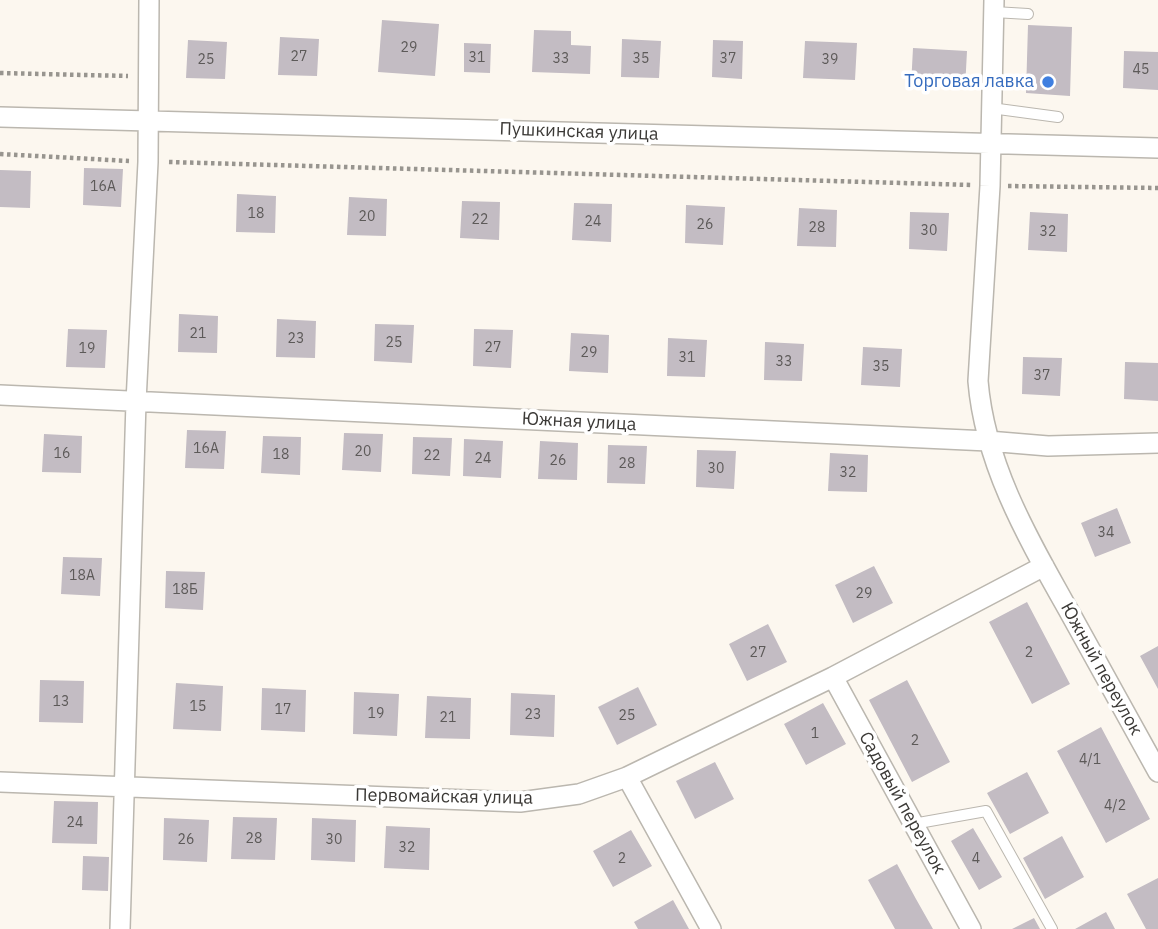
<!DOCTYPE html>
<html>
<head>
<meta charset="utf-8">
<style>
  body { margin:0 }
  canvas { display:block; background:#fcf7ef }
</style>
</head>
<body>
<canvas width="1158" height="929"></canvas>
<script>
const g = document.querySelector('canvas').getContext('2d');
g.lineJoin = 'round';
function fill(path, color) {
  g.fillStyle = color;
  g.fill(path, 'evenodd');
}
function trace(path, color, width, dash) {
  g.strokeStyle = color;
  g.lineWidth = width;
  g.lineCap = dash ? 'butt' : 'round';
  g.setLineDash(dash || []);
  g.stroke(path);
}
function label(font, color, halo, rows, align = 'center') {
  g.font = font + ' "IBM Plex Sans",sans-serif';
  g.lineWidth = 7;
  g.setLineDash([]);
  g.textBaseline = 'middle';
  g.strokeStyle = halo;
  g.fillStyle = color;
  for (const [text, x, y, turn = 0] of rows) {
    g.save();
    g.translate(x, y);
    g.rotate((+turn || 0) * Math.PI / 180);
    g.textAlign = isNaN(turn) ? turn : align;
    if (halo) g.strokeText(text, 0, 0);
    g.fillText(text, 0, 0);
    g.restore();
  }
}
const building = new Path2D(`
  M382,20L439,24L435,76L378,72Z
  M1028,25L1072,27L1070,96L1026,93Z
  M534,30L571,31V45L591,46L590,74L532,72Z
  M280,37L319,39L317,76L278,75Z
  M622,39L661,41L659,78L621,77Z
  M188,40L227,42L225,79L186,78Z
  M713,40L743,41L742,79L712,77Z
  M805,41L857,43L855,80L803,78Z
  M464,43L491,44L490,73L464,72Z
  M913,48L967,51L965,89L911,86Z
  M1124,51L1158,52V90L1123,88Z
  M84,168L123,169L121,207L83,205Z
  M0,170L31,171L30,208L0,207Z
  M237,194L276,196L275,233L236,232Z
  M349,197L387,199L386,236L347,235Z
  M462,201L500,202L499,240L460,238Z
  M574,203L612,204L611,242L572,240Z
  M686,205L725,207L723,245L685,243Z
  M799,208L837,210L836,247L797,246Z
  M910,212L949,213L947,251L909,249Z
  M1030,212L1068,214L1067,252L1028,250Z
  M179,314L218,316L217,353L178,352Z
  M277,319L316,321L315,358L276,357Z
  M375,324L414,325L412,363L374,361Z
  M68,329L107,330L105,368L66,367Z
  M474,329L513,330L511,368L473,366Z
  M571,333L609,335L608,373L569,371Z
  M668,338L707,340L705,377L667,376Z
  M765,342L804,344L802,381L764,380Z
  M863,347L902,349L900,387L861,385Z
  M1023,357L1062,358L1060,396L1022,394Z
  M1125,362L1158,363V401L1124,399Z
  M187,430L226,431L224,469L185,468Z
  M344,433L383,434L381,472L342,470Z
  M44,434L82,436L81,473L42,472Z
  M263,436L301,437L300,475L261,473Z
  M413,437L452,438L450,476L412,474Z
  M464,439L503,441L501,478L463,476Z
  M540,441L578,443L577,480L538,479Z
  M608,445L647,446L645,484L607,483Z
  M697,450L736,451L734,489L696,487Z
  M830,453L868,455L867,492L828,491Z
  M1117,508L1131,543L1095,557L1081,523Z
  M63,557L102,558L100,596L61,594Z
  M874,566L893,603L853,623L835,585Z
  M166,571L205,572L203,610L165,608Z
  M1027,602L1070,684L1032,704L989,622Z
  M768,624L787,662L747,681L729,644Z
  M1158,646V689L1140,656Z
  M40,680L84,681L83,723L39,722Z
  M907,680L950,762L912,782L869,700Z
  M176,683L223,686L221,731L173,729Z
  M638,687L657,725L617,745L598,707Z
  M262,688L306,690L305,732L261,730Z
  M354,692L399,694L397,736L353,734Z
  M511,693L555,695L554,737L510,735Z
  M427,696L471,698L470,739L425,738Z
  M823,703L846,744L806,765L784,724Z
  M1101,727L1150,819L1106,843L1057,751Z
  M715,762L734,799L695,819L676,781Z
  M1027,772L1049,813L1010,834L987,793Z
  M54,801L98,802L97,844L52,843Z
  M233,817L277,818L275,860L231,859Z
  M164,818L209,820L207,862L163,860Z
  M312,818L356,820L355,862L311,860Z
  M386,826L430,828L429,870L384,868Z
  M973,828L1002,877L979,890L951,841Z
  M631,830L652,866L613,887L593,851Z
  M1062,836L1084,877L1045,899L1023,858Z
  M83,856L109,857L108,891L82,890Z
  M897,864L916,899L933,929H895L868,880Z
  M1158,878V929H1146L1127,894Z
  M673,900L689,929H638L634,922Z
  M1106,912L1115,929H1075Z
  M1034,918L1040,929H1012Z`);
const path = new Path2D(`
  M0,73L128,76
  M0,154L129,161
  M169,162L972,185
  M1008,186L1158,188`);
const lane = new Path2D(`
  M994,12L1028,14
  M991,108L1058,117
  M913,824L986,811L1052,929`);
const street = new Path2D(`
  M994,0L990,186L978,381C985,466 1029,540 1070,613C1099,666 1129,719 1158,772
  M0,117L1158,148
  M0,395L988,441L1048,446L1158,443
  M833,677L971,929
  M627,777L711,929
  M0,782L520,802L579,794L627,777L833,677L1044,566
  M120,929L136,402L148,162L149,0`);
const markers = [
  [1048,82,7,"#3f7fe0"]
];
const numberNames = [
  ["29",409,48],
  ["27",299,57],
  ["31",477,58],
  ["33",561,59],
  ["35",641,59],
  ["37",728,59],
  ["25",206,60],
  ["39",830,60],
  ["45",1141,70],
  ["16А",103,187],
  ["18",256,214],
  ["20",367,217],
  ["22",480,220],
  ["24",593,222],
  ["26",705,225],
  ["28",817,228],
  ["30",929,231],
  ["32",1048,232],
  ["21",198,334],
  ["23",296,339],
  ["25",394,343],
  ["27",493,348],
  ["19",87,349],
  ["29",589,353],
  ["31",687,358],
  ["33",784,362],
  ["35",881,367],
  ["37",1042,376],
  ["16А",206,449],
  ["20",363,452],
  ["16",62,454],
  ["18",281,455],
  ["22",432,456],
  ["24",483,459],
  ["26",558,461],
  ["28",627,464],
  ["30",716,469],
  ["32",848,473],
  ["34",1106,533],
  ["18А",82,576],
  ["18Б",185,590],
  ["29",864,594],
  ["27",758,653],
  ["2",1029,653],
  ["13",61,702],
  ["15",198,707],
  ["17",283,710],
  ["19",376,714],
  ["23",533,715],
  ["25",627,716],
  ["21",448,718],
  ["1",815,734],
  ["2",915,741],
  ["4/1",1090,760],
  ["4/2",1115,806],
  ["24",75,823],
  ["28",254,839],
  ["26",186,840],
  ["30",334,840],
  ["32",407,848],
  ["2",622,859],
  ["4",976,859]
];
const shopNames = [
  ["Торговая лавка",1034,82]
];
const streetNames = [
  ["Пушкинская улица",579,132,2],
  ["Южная улица",579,422,3],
  ["Южный переулок",1101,669,61],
  ["Первомайская улица",444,797,1],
  ["Садовый переулок",902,803,61]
];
fill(building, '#c3bcc3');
trace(lane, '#bbb7af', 12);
trace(street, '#bbb7af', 22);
trace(path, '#98958f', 4.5, [3.5, 3.5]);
trace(lane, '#fff', 10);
trace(street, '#fff', 19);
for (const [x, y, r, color] of markers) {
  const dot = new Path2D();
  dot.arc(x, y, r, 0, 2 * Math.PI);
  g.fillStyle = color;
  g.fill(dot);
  trace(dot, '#fff', 2.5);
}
label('14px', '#5d5a59', null, numberNames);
label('18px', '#366cbe', '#fff', shopNames, 'right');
label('18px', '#3b3936', '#fff', streetNames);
</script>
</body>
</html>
